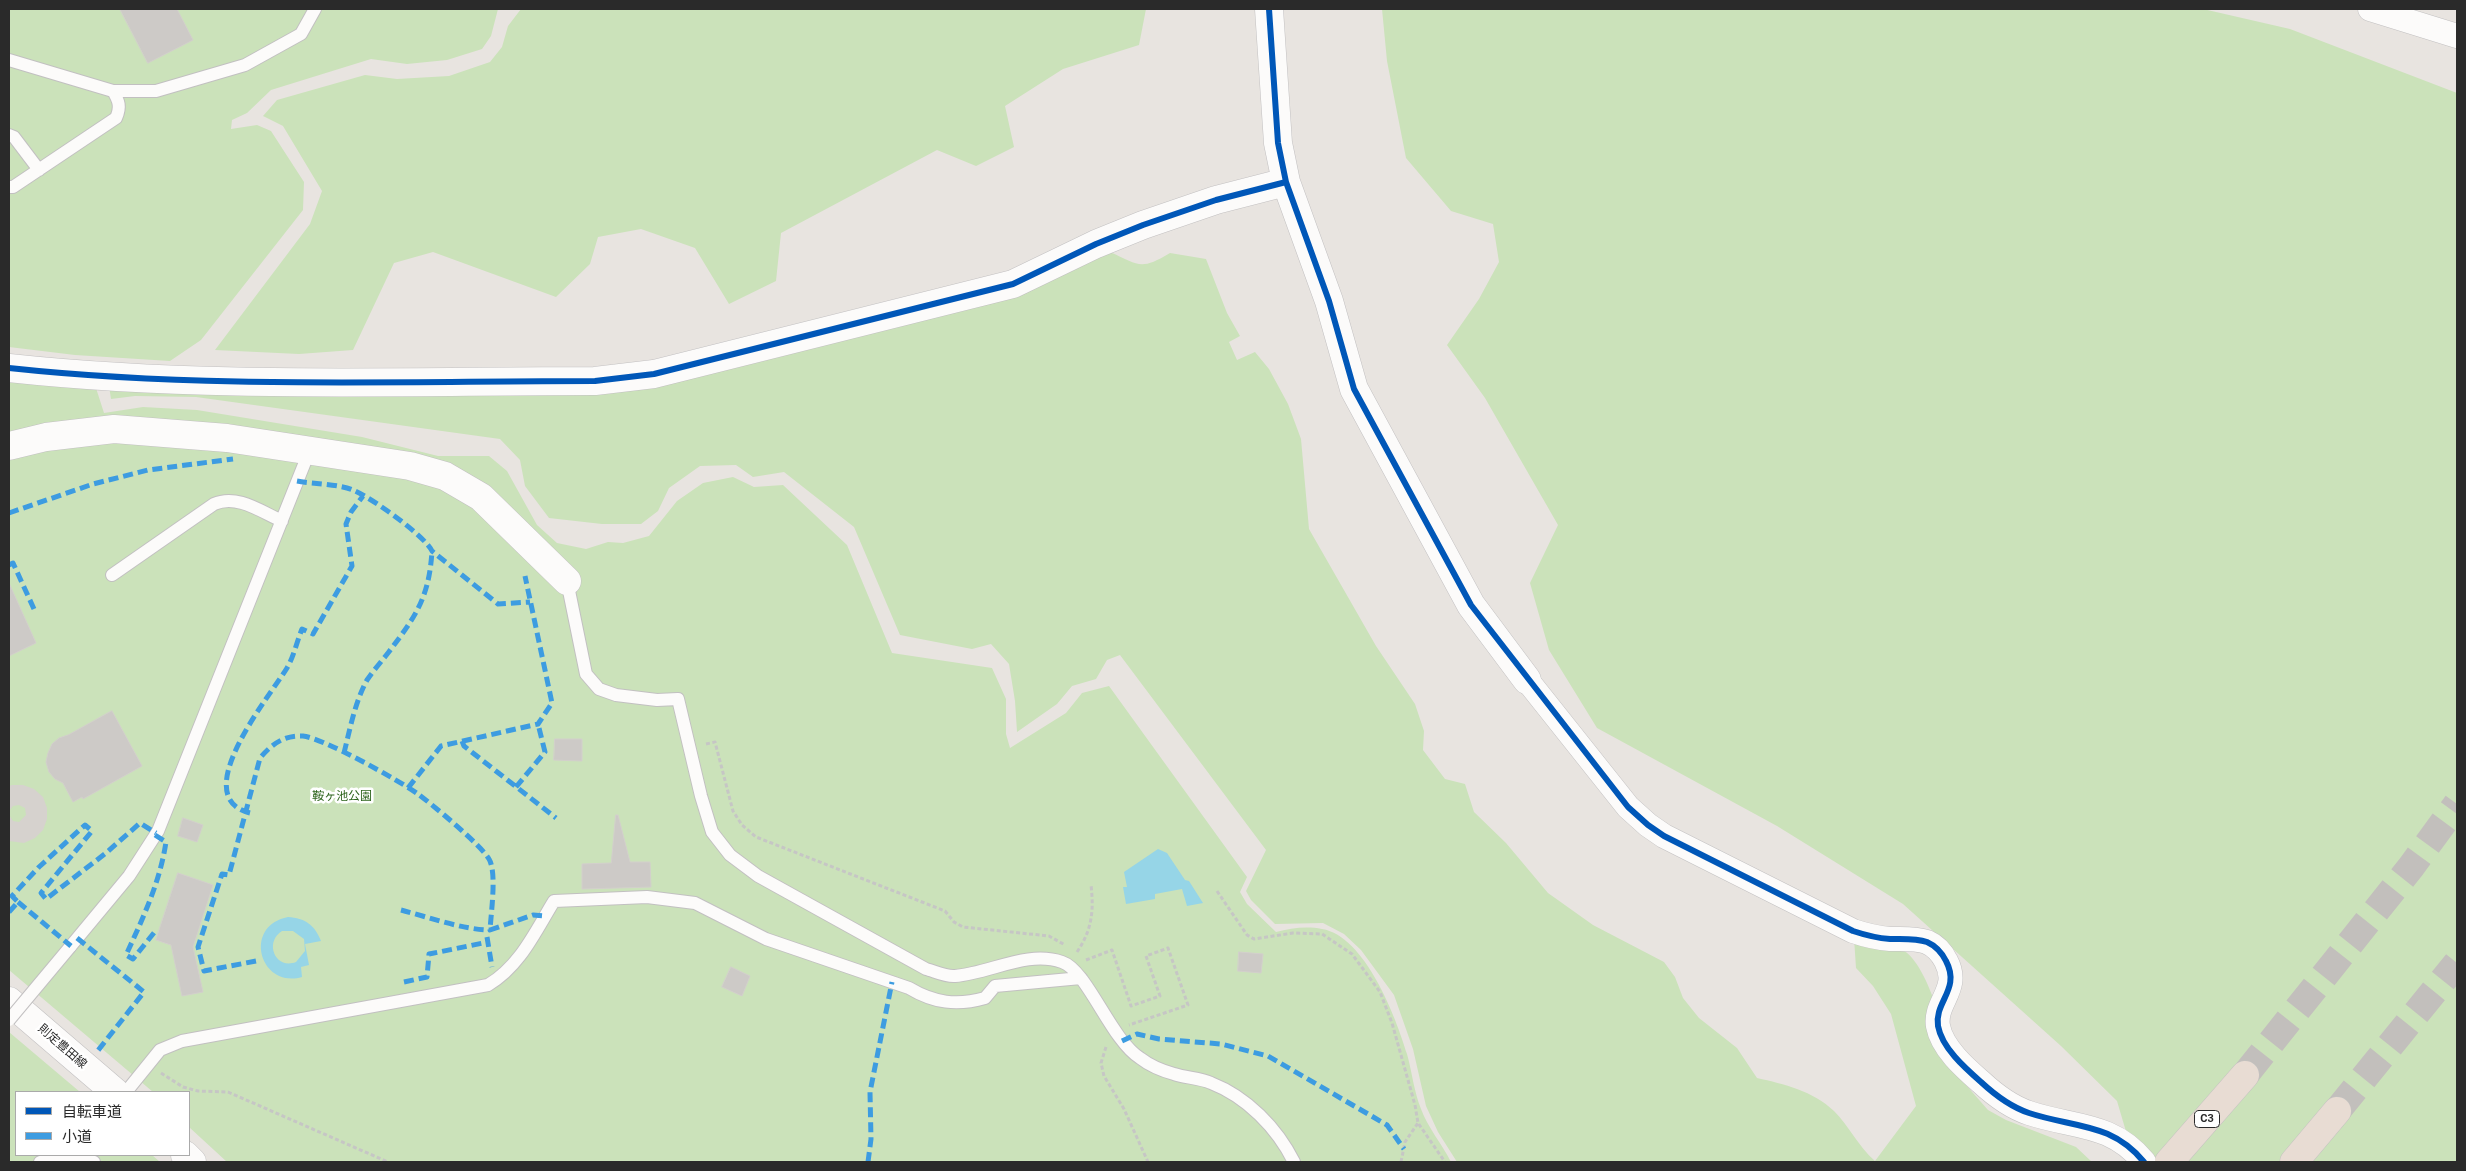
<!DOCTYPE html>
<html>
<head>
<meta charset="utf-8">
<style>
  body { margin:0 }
  #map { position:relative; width:2466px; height:1171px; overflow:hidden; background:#e8e4e0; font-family:Roboto,"Noto Sans JP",sans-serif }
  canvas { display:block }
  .frame { position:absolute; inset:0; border:10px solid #2a2a2a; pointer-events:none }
  .legend { position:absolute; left:15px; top:1091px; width:175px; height:65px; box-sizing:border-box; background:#fff; border:1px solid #aaa; margin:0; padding:6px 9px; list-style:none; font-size:15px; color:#2a2a2a }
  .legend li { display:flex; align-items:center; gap:10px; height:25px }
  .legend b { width:25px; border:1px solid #aaa }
</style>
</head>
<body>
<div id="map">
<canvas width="2466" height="1171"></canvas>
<div class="frame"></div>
<ul class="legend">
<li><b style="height:6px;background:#0057b8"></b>自転車道</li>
<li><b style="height:6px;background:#3d9ce1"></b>小道</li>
</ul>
</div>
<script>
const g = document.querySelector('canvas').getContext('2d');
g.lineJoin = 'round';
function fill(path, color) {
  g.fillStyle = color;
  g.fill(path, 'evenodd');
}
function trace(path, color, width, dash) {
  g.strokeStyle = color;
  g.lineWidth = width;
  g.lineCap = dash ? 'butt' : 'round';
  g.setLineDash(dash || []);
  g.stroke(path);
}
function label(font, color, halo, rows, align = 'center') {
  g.font = font + ' Roboto,"Noto Sans JP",sans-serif';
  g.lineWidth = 5;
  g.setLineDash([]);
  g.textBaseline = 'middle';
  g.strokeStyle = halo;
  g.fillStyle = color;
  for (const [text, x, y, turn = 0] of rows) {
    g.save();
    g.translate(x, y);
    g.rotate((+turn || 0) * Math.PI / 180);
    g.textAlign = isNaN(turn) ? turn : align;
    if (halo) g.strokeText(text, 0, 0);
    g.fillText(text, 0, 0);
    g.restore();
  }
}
const green = new Path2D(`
  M9,9H498L491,36L482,49L447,60L407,64L371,59L271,90L247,113L232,120L231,129L257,125L271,131L304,182L303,210L201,340L170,361L75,355L9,347Z
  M521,9H1146L1139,45L1063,69L1005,106L1014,147L976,166L937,150L781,233L776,281L729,304L695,248L641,229L598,237L590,264L556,297L433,252L394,263L353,350L299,354L215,350L310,224L322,191L283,126L263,116L277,100L365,75L397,79L449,76L490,62L502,47L508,26Z
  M1382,9H2203L2290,29L2457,93V1162H2135L2117,1101L2061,1046L1903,904L1777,826L1597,728L1549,650L1530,583L1558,525L1485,398L1447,345L1479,299L1499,262L1493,224L1451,211L1406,158L1387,61Z
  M1110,252C1139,265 1140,271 1170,253L1206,259L1227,313L1240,336L1229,342L1237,360L1255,352L1269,369L1288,404L1301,439L1309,529L1376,646L1415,704L1424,731L1423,750L1445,779L1465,784L1474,812L1506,843L1548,893L1593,925L1664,962L1675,977L1683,998L1699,1018L1737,1048L1757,1078C1784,1084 1813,1091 1834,1111C1849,1126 1858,1146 1875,1161L1916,1106L1891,1014L1873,986L1856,968L1854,938C1867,941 1893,943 1903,950C1930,966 1947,1044 1958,1076L1988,1110L2006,1120L2076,1147L2092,1162H1457L1438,1132L1426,1106L1413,1049L1394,995L1361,950L1344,934L1323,923L1275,924L1251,900L1246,891L1266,850L1120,655L1107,660L1096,679L1072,686L1057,704L1017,732L1015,701L1009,664L991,644L972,649L900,635L854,527L784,472L753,477L736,465L700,466L669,488L658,511L641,524H602L549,518L525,486L520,460L500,439L196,397L135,396L111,399L109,386L532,389Z
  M9,379L96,388L104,413L143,407L197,410L362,437L438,456H489L507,471L537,525L557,543L586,549L608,542L623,543L649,536L677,501L703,483L733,477L754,487L783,485L847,545L892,653L992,668L1006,699V734L1010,748L1066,713L1082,693L1109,686L1247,877L1240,892L1247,904L1276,932C1291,928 1307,926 1322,929C1365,936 1396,1017 1407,1054C1412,1072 1414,1092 1421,1109C1428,1128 1442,1144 1451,1162H227L189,1127V1092H153L9,970Z
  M9,1032L80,1092H16V1155H152L160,1162H9Z`);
const plaza = new Path2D(`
  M12,785H23L34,789L43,797L47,808V819L43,830L35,838L24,843L9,841V815L13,821L19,822L26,815L25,808L19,805L13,806L9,811V786Z`);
const water = new Path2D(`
  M1158,849L1167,853L1185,880L1189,881L1203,903L1187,906L1182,889L1155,894V899L1126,904L1123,887H1127L1124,872Z
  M288,917C305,918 315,925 321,941L305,944L309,965L301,967L302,977C260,989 242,926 288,917ZM282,931H293L304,939L305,951L296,962C275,970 264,942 282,931Z`);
const building = new Path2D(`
  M120,9H177L193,40L148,63Z
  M9,583L36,643L9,656Z
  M112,711L142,766L83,799L82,797L73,802L63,783L55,779L49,772L46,762L48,753L52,744L59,738L68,735Z
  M555,739H582V761L554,760Z
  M616,815H618L630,862H650L651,887L582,889V864L611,863Z
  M183,818L203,825L197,842L178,836Z
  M178,873L213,885L193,947L203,992L182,996L171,945L156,940Z
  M1239,952L1263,954L1261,973L1238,971Z
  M731,967L750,976L742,996L722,987Z`);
const highwayTunnel = new Path2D(`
  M2245,1075L2411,867L2457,804
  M2337,1111L2457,963`);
const path = new Path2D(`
  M706,744L715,742L733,811L742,825L756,837L945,911L954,922L963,927L1049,936L1065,945
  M1217,891L1247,935L1254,939L1293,933L1322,934L1352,954L1380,992L1392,1023L1415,1105L1418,1123L1445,1162
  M1077,952C1092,930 1094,911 1091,885
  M1086,960L1112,950L1131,1006L1160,996L1146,956L1168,948L1188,1005L1129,1025
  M1106,1047L1101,1063L1104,1076L1124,1109L1148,1162
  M161,1073L183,1087L198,1091L228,1092L388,1162
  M1401,1162L1405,1142L1418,1123`);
const lane = new Path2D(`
  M9,60L113,91H156L245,65L301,34L315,9
  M9,135L14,137L39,170
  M9,187H13L116,118C121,107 119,101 113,91
  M112,575L214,504C237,494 260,511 282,521
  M567,581L586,674L599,689L616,695L657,700L678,699L701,796L712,832L730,855L758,876L926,969C934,971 946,977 955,976C991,973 1027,950 1062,962C1087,970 1111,1040 1140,1058C1149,1065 1163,1071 1174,1074C1186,1078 1200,1078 1211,1083C1247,1097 1277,1128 1294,1162
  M70,947L129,876L158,831L309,452
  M126,1092L160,1050L182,1041L488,985C520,966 535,932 554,901L647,897L695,903L766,939L909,988C934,1003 957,1006 985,998L995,986L1081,978
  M40,1162C58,1158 76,1156 94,1162`);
const street = new Path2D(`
  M2370,9L2457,36
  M1527,680L1628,807L1648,825L1664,836L1853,931C1865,935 1877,938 1890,939C1902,939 1916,938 1927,942C1936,946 1942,953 1946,961C1961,989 1934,1002 1938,1026C1942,1048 1965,1068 1981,1082C1995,1095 2011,1107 2029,1113C2074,1128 2111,1122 2144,1162`);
const secondary = new Path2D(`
  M1269,9L1278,143L1286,182L1329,301L1354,389L1471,605L1527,680
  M9,368C203,389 400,381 595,381L654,374L1013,284L1096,244L1143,225L1216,200L1286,182
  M9,446L46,437L114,429L227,438L410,466L445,476L481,497L567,581
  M9,1001L115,1092
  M185,1155L192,1162`);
const highway = new Path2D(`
  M2169,1162L2245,1075
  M2294,1162L2337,1111`);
const laneBridge = new Path2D(`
  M9,1020L70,947`);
const quiet = new Path2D(`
  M297,481C313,484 342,484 355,491C373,499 424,535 432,551L498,604L530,602
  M9,513L93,484L148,470L233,459
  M9,565L13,563L34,609
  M462,741L464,746L556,818
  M344,753C350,729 355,702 367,680C373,671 381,662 388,653C416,616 429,598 432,551
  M516,787L545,752L538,724
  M408,788L441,746L538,724L552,703L525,576
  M250,813C186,797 270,696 287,668C294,656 297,641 302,629L313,634L352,566L346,524L351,512L363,496
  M155,835L166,842C160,882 143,918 126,955L133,959L157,929
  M18,902L71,946
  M401,910C428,917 464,930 490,930
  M9,912L18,902L12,896L39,867L85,825L92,831L41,893L46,899L106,853L140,823L156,833
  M487,937L492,967
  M77,938L144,992L96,1053
  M256,961L204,971L198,947L222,874L229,875L260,758C272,744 284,735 303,736C323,738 400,781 418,794C433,805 481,845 489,859C497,872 491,913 490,930L533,915L545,916
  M404,982L427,977L429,954L488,942
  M1122,1041L1137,1034L1159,1039L1221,1044L1268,1056L1387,1125L1404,1149
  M868,1162L871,1139L870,1092L892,982`);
const cycleway = new Path2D(`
  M1269,9L1278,143L1286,182L1329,301L1354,389L1471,605L1628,807L1648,825L1664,836L1853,931C1865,935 1877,938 1890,939C1902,939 1916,938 1927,942C1936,946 1942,953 1946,961C1961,989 1934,1002 1938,1026C1942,1048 1965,1068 1981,1082C1995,1095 2011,1107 2029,1113C2074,1128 2111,1122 2144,1162
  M9,368C203,389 400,381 595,381L654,374L1013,284L1096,244L1143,225L1216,200L1286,182`);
const shields = [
  [2207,1119,25]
];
const shieldNames = [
  ["C3",2207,1119]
];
const parkNames = [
  ["鞍ヶ池公園",342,797]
];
const streetNames = [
  ["則定豊田線",62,1047,41]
];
fill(green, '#cbe2ba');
fill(plaza, '#d6d2ce');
fill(water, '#96d5e7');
fill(building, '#cdcac7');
trace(building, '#d3d0cc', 1);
trace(highwayTunnel, '#c2bfbc', 28, [28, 14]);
trace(lane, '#c2c0c1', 14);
trace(street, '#c2c0c1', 25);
trace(secondary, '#c2c0c1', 29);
trace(highway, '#c4c3c1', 29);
trace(path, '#c6c6c5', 3, [4, 2.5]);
trace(lane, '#fcfbfa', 12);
trace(street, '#fcfbfa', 24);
trace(secondary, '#fcfbfa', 28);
trace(highway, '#e8dcd3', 28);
trace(laneBridge, '#c2c0c1', 14, []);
trace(laneBridge, '#fcfbfa', 12);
trace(quiet, '#3d9ce1', 5, [10, 5]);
trace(cycleway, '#0057b8', 6);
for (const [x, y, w] of shields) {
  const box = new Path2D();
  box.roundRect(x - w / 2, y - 8.5, w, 17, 4);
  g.fillStyle = '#fff';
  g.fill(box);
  trace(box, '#2a2a2a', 1);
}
label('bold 11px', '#2a2a2a', null, shieldNames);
label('12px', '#2d641c', '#fff', parkNames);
label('12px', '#2a2a2a', '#fff', streetNames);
</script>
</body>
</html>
